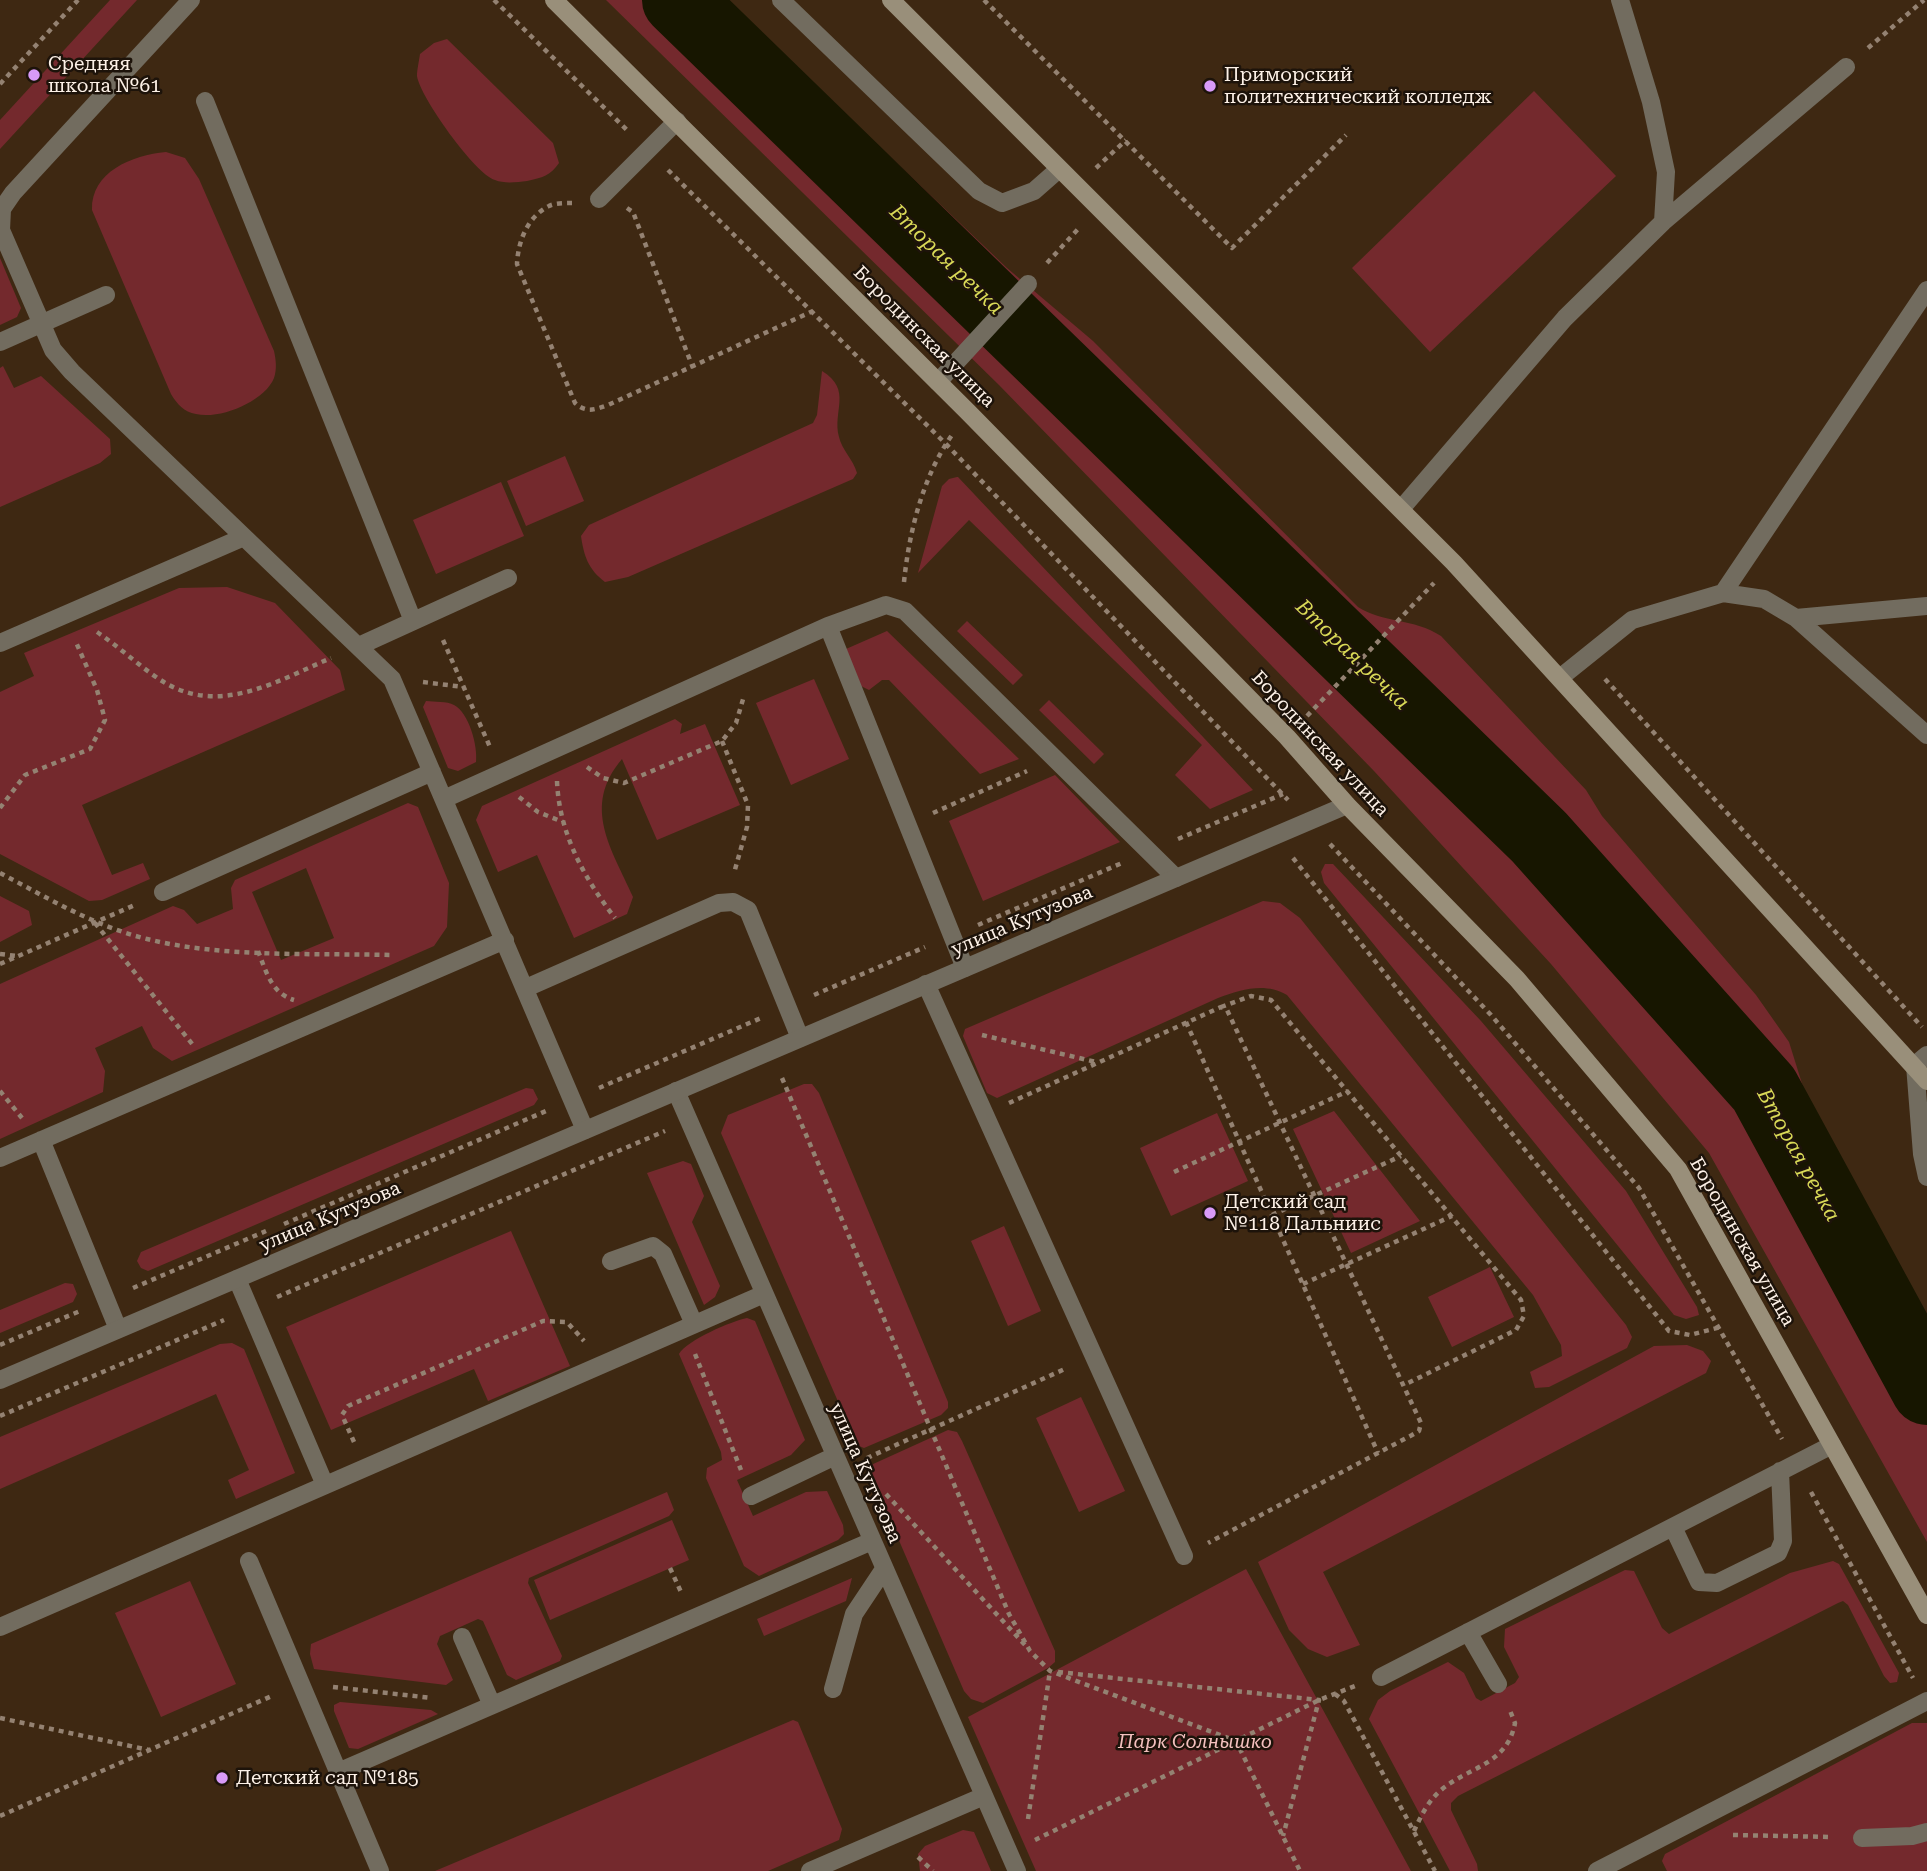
<!DOCTYPE html>
<html>
<head>
<meta charset="utf-8">
<style>
  body { margin:0 }
  canvas { display:block; background:#3e2812 }
</style>
</head>
<body>
<canvas width="1927" height="1871"></canvas>
<script>
const g = document.querySelector('canvas').getContext('2d');
g.lineJoin = 'round';
function fill(path, color) {
  g.fillStyle = color;
  g.fill(path, 'evenodd');
}
function trace(path, color, width, dash) {
  g.strokeStyle = color;
  g.lineWidth = width;
  g.lineCap = dash ? 'butt' : 'round';
  g.setLineDash(dash || []);
  g.stroke(path);
}
function label(font, color, halo, rows, align = 'center') {
  g.font = font + ' "Roboto Serif",serif';
  g.lineWidth = 5;
  g.setLineDash([]);
  g.textBaseline = 'middle';
  g.strokeStyle = halo;
  g.fillStyle = color;
  for (const [text, x, y, turn = 0] of rows) {
    g.save();
    g.translate(x, y);
    g.rotate((+turn || 0) * Math.PI / 180);
    g.textAlign = isNaN(turn) ? turn : align;
    if (halo) g.strokeText(text, 0, 0);
    g.fillText(text, 0, 0);
    g.restore();
  }
}
const green = new Path2D(`
  M110,0H137L0,149V120Z
  M606,0H726L1007,268L1093,341L1358,607C1382,623 1414,618 1441,636L1586,790L1602,816L1756,995L1789,1042L1809,1106L1853,1180L1927,1319V1542L1709,1153L1551,964L1374,771L999,385Z
  M447,39L553,143L559,163C551,175 542,178 527,181C517,182 505,184 495,180C475,174 420,97 417,76C417,70 419,61 420,54L434,43Z
  M1534,91L1616,176L1430,352L1352,268Z
  M166,152L185,158L199,179L274,351C276,360 277,369 274,378C265,401 220,420 196,414C184,412 177,404 171,394L92,210C91,172 132,155 166,152Z
  M0,258L21,308L17,317L0,325Z
  M3,366L14,388L41,376L110,439L111,454L100,463L0,507V368Z
  M822,371C853,390 832,411 839,437C842,450 853,459 857,473L853,479L628,577L605,582C588,569 584,556 581,536L589,525L813,423L817,415Z
  M565,456L584,501L526,526L507,481Z
  M957,477H958L1253,790L1210,809L1175,775L1202,745L969,520L918,573L942,486L949,479Z
  M501,482L524,536L436,574L413,520Z
  M227,587L275,603L340,670L345,690L82,805L112,875L143,863L150,879L102,900L89,901L0,854V692L34,676L24,653L179,588Z
  M967,621L1023,675L1013,685L957,631Z
  M887,631L1019,759L980,774L889,680H882L869,690L861,686L846,649Z
  M814,679L849,759L791,785L756,703Z
  M1049,700L1104,754L1094,764L1039,710Z
  M426,701C434,702 447,701 454,705C469,713 478,746 476,762L458,771L448,768L423,707Z
  M675,719L682,724L680,734L705,724L740,805L657,840L622,759C581,807 612,849 633,897L627,914L574,938L537,855L498,872L476,820L482,806Z
  M1055,775L1120,842L983,901L949,821Z
  M408,803L418,807L449,883L447,927L434,946L172,1061L153,1048L142,1026L95,1048L105,1071L103,1092L0,1139V984L173,906L184,910L197,924L233,909L231,888L235,880ZM306,868L334,938L281,960L252,892Z
  M1325,864H1333L1481,1021L1626,1191L1697,1307L1699,1315L1686,1319L1674,1315L1324,883L1321,872Z
  M0,896L29,911L32,925L0,942Z
  M1263,901L1280,903L1300,918L1626,1325L1632,1337L1627,1348L1549,1387L1535,1388L1530,1372L1562,1356L1561,1345L1533,1295L1287,995C1264,982 1241,990 1218,998L997,1098L987,1093L963,1036L965,1029Z
  M804,1084H812L819,1093L948,1402V1408L941,1415L864,1448L857,1445L721,1133L728,1115Z
  M526,1088L533,1089L538,1099L534,1105L148,1271L141,1268L137,1261L141,1252Z
  M1334,1111L1420,1221L1351,1253L1293,1129Z
  M1217,1113L1248,1181L1171,1216L1140,1148Z
  M683,1161L691,1164L704,1196L692,1222L720,1286L715,1297L704,1305L647,1173Z
  M1004,1226L1041,1311L1008,1326L971,1241Z
  M511,1231L570,1366L488,1401L474,1369L331,1430L286,1327Z
  M1490,1267L1514,1317L1452,1347L1428,1297Z
  M65,1283L73,1284L77,1294L73,1302L0,1333V1310Z
  M747,1318L755,1321L805,1440L791,1455L737,1480L753,1516L806,1492L827,1491L843,1525L844,1534L838,1540L759,1576L744,1566L706,1478L707,1468L722,1460L721,1452L679,1354C687,1340 732,1321 747,1318Z
  M232,1343L244,1349L295,1473L236,1499L228,1480L249,1470L216,1394L0,1489V1437L220,1344Z
  M1687,1345L1703,1351L1711,1361L1706,1373L1323,1572L1360,1645L1327,1657L1308,1649L1289,1630L1258,1562L1654,1346Z
  M1081,1397L1125,1491L1079,1512L1036,1418Z
  M948,1430L957,1432L962,1441L1055,1651V1662L1048,1668L983,1703L971,1699L964,1691L869,1471L871,1465Z
  M667,1492L674,1510L669,1516L529,1578L528,1583L562,1656L560,1661L516,1680L507,1675L483,1621L478,1619L440,1636L437,1644L453,1680L446,1685L314,1669L310,1654L311,1644Z
  M672,1520L689,1560L550,1620L534,1580Z
  M1833,1561L1839,1564L1899,1673L1897,1682L1890,1683L1884,1676L1848,1605L1843,1601L1838,1603L1458,1796L1451,1803V1810L1477,1864L1478,1871H1450L1369,1719L1378,1700L1390,1691L1448,1662L1464,1673L1476,1698L1481,1701L1515,1683L1519,1677L1504,1647L1505,1629L1625,1570L1634,1571L1662,1628L1669,1634L1790,1573Z
  M1246,1569L1411,1871H1036L968,1717Z
  M852,1578L846,1601L764,1636L757,1619Z
  M190,1581L236,1684L161,1717L115,1613Z
  M340,1702L431,1710L438,1714L358,1749L349,1748L334,1711V1705Z
  M793,1720L798,1722L842,1829L839,1840L768,1871H435Z
  M1912,1723H1927V1871H1667L1662,1861L1665,1854Z
  M963,1830L974,1832L991,1871H920L918,1854L925,1846Z`);
const river = new Path2D(`
  M678,0L1539,837L1764,1089L1927,1389`);
const path = new Path2D(`
  M494,0L627,130
  M984,0L1232,248L1346,135
  M1868,48L1924,0
  M0,84L78,0
  M1096,168L1126,140
  M668,170L946,444L1288,800
  M572,203C565,203 554,203 549,206C527,217 518,242 517,264L575,403C586,413 594,410 608,405L813,311
  M627,208L633,212L693,368
  M1047,263L1079,228
  M904,582C909,532 923,476 952,435
  M97,632C121,648 143,670 167,684C223,715 279,680 331,658
  M443,640L490,747
  M1605,679L1922,1027
  M423,682L463,687
  M1307,716L1434,583
  M722,741L748,805L747,827L734,873
  M587,767L603,778L624,783L722,741L736,723L744,696
  M557,781C559,833 584,878 615,918
  M519,797L538,812L563,822
  M0,808L25,775L90,749L105,720L97,690L75,640
  M933,813L1027,771
  M1178,839L1283,794
  M1330,844L1491,1015L1639,1188L1782,1439
  M1293,858L1669,1331L1690,1335L1721,1327
  M0,873C48,898 94,926 147,939C223,958 315,953 394,955
  M95,923L193,1045
  M978,925L1122,863
  M258,951C266,971 271,993 294,1000
  M0,954L17,956
  M0,964L137,904
  M814,995L925,947
  M1221,1007L1251,996L1271,1000L1521,1300L1524,1316L1516,1330L1404,1385
  M1186,1022L1378,1453
  M982,1035L1096,1062
  M782,1078L1009,1614L1030,1651L1050,1671L1236,1741L1300,1871
  M599,1088L761,1018
  M0,1091L22,1118
  M1009,1103L1221,1007L1227,1010L1421,1423L1419,1431L1412,1435L1208,1543
  M1174,1172L1348,1091
  M1272,1215L1401,1156
  M284,1224L546,1111
  M1303,1284L1452,1216
  M133,1288L266,1231
  M277,1297L665,1131
  M0,1345L80,1311
  M695,1354L741,1470
  M0,1416L224,1320
  M354,1442L342,1415L348,1406L543,1321L567,1322L584,1341
  M867,1458L1067,1368
  M1811,1492L1913,1678
  M886,1494L1025,1645
  M670,1568L681,1592
  M1058,1672L1319,1700L1283,1836
  M333,1687L432,1698
  M1335,1694L1344,1701L1435,1871
  M0,1718L149,1750
  M0,1816L274,1695
  M1028,1819L1050,1671
  M1414,1831C1421,1816 1428,1801 1441,1790C1470,1766 1507,1765 1515,1723L1509,1708
  M1733,1835L1833,1837
  M1035,1840L1319,1700L1355,1686
  M918,1857L933,1871`);
const service = new Path2D(`
  M191,0L13,193L2,209L1,230L53,350L72,372L392,679L585,1130
  M781,0L979,191L1002,203L1034,191L1059,169
  M205,101L413,621
  M599,199L677,121
  M1663,222L1846,67
  M0,342L106,295
  M1401,509L1565,318L1663,222L1666,172L1651,102L1620,0
  M1723,593L1927,290
  M1796,618L1927,606
  M828,626L965,968
  M0,643L244,537
  M361,645L508,578
  M1561,677L1632,620L1723,593L1764,599L1796,618L1927,735
  M444,799L828,626L886,605L905,611L1176,878
  M163,892L432,772
  M926,984L1184,1556
  M526,988L719,903L733,902L748,910L800,1038
  M1927,1055L1915,1065L1922,1154L1927,1177
  M676,1091L1017,1871
  M41,1140L118,1329
  M0,1158L505,940
  M611,1261L653,1246L663,1254L694,1324
  M237,1279L325,1485
  M751,1496L835,1456
  M1673,1527L1699,1582L1717,1583L1778,1553L1783,1541L1780,1471
  M249,1561L380,1871
  M0,1627L764,1294
  M1468,1632L1498,1684
  M462,1637L492,1705
  M1381,1677L1832,1445
  M833,1689L854,1614L884,1569
  M338,1772L872,1541
  M1862,1838L1912,1836L1927,1832
  M810,1871L984,1796
  M1597,1871L1927,1701`);
const pedestrian = new Path2D(`
  M938,382L1028,284`);
const minor = new Path2D(`
  M0,1380L1347,805`);
const secondary = new Path2D(`
  M554,0L968,412L1287,737L1347,805L1517,979L1678,1169L1927,1615
  M891,0L1454,563L1927,1081`);
const markers = [
  [34,75,7,"#d89af8"],
  [1210,86,7,"#d89af8"],
  [1210,1213,7,"#d89af8"],
  [222,1778,7,"#d89af8"]
];
const poiNames = [
  ["Средняя",48,64],
  ["школа №61",48,86],
  ["Приморский",1224,75],
  ["политехнический колледж",1224,97],
  ["Детский сад",1224,1202],
  ["№118 Дальниис",1224,1224],
  ["Детский сад №185",236,1778]
];
const streetNames = [
  ["Бородинская улица",924,337,45],
  ["Бородинская улица",1320,744,47],
  ["улица Кутузова",1022,921,-23],
  ["улица Кутузова",330,1217,-23],
  ["Бородинская улица",1742,1242,60],
  ["улица Кутузова",865,1473,66]
];
const parkNames = [
  ["Парк Солнышко",1195,1742]
];
const waterNames = [
  ["Вторая речка",946,260,44],
  ["Вторая речка",1352,655,44],
  ["Вторая речка",1798,1155,61]
];
fill(green, '#74292d');
trace(river, '#171600', 72);
trace(path, '#948272', 4.5, [5, 5]);
trace(service, '#726c5f', 18);
trace(pedestrian, '#726c5f', 18);
trace(minor, '#726c5f', 18);
trace(secondary, '#998f7a', 18);
for (const [x, y, r, color] of markers) {
  const dot = new Path2D();
  dot.arc(x, y, r, 0, 2 * Math.PI);
  g.fillStyle = color;
  g.fill(dot);
  trace(dot, '#1d130a', 2.5);
}
label('19px', '#fdf1e7', '#1d130a', poiNames, 'left');
label('19px', '#fdf1e7', '#1d130a', streetNames);
label('italic 19px', '#f4c0be', '#1d130a', parkNames);
label('italic 21px', '#d9d957', '#1d130a', waterNames);
</script>
</body>
</html>
